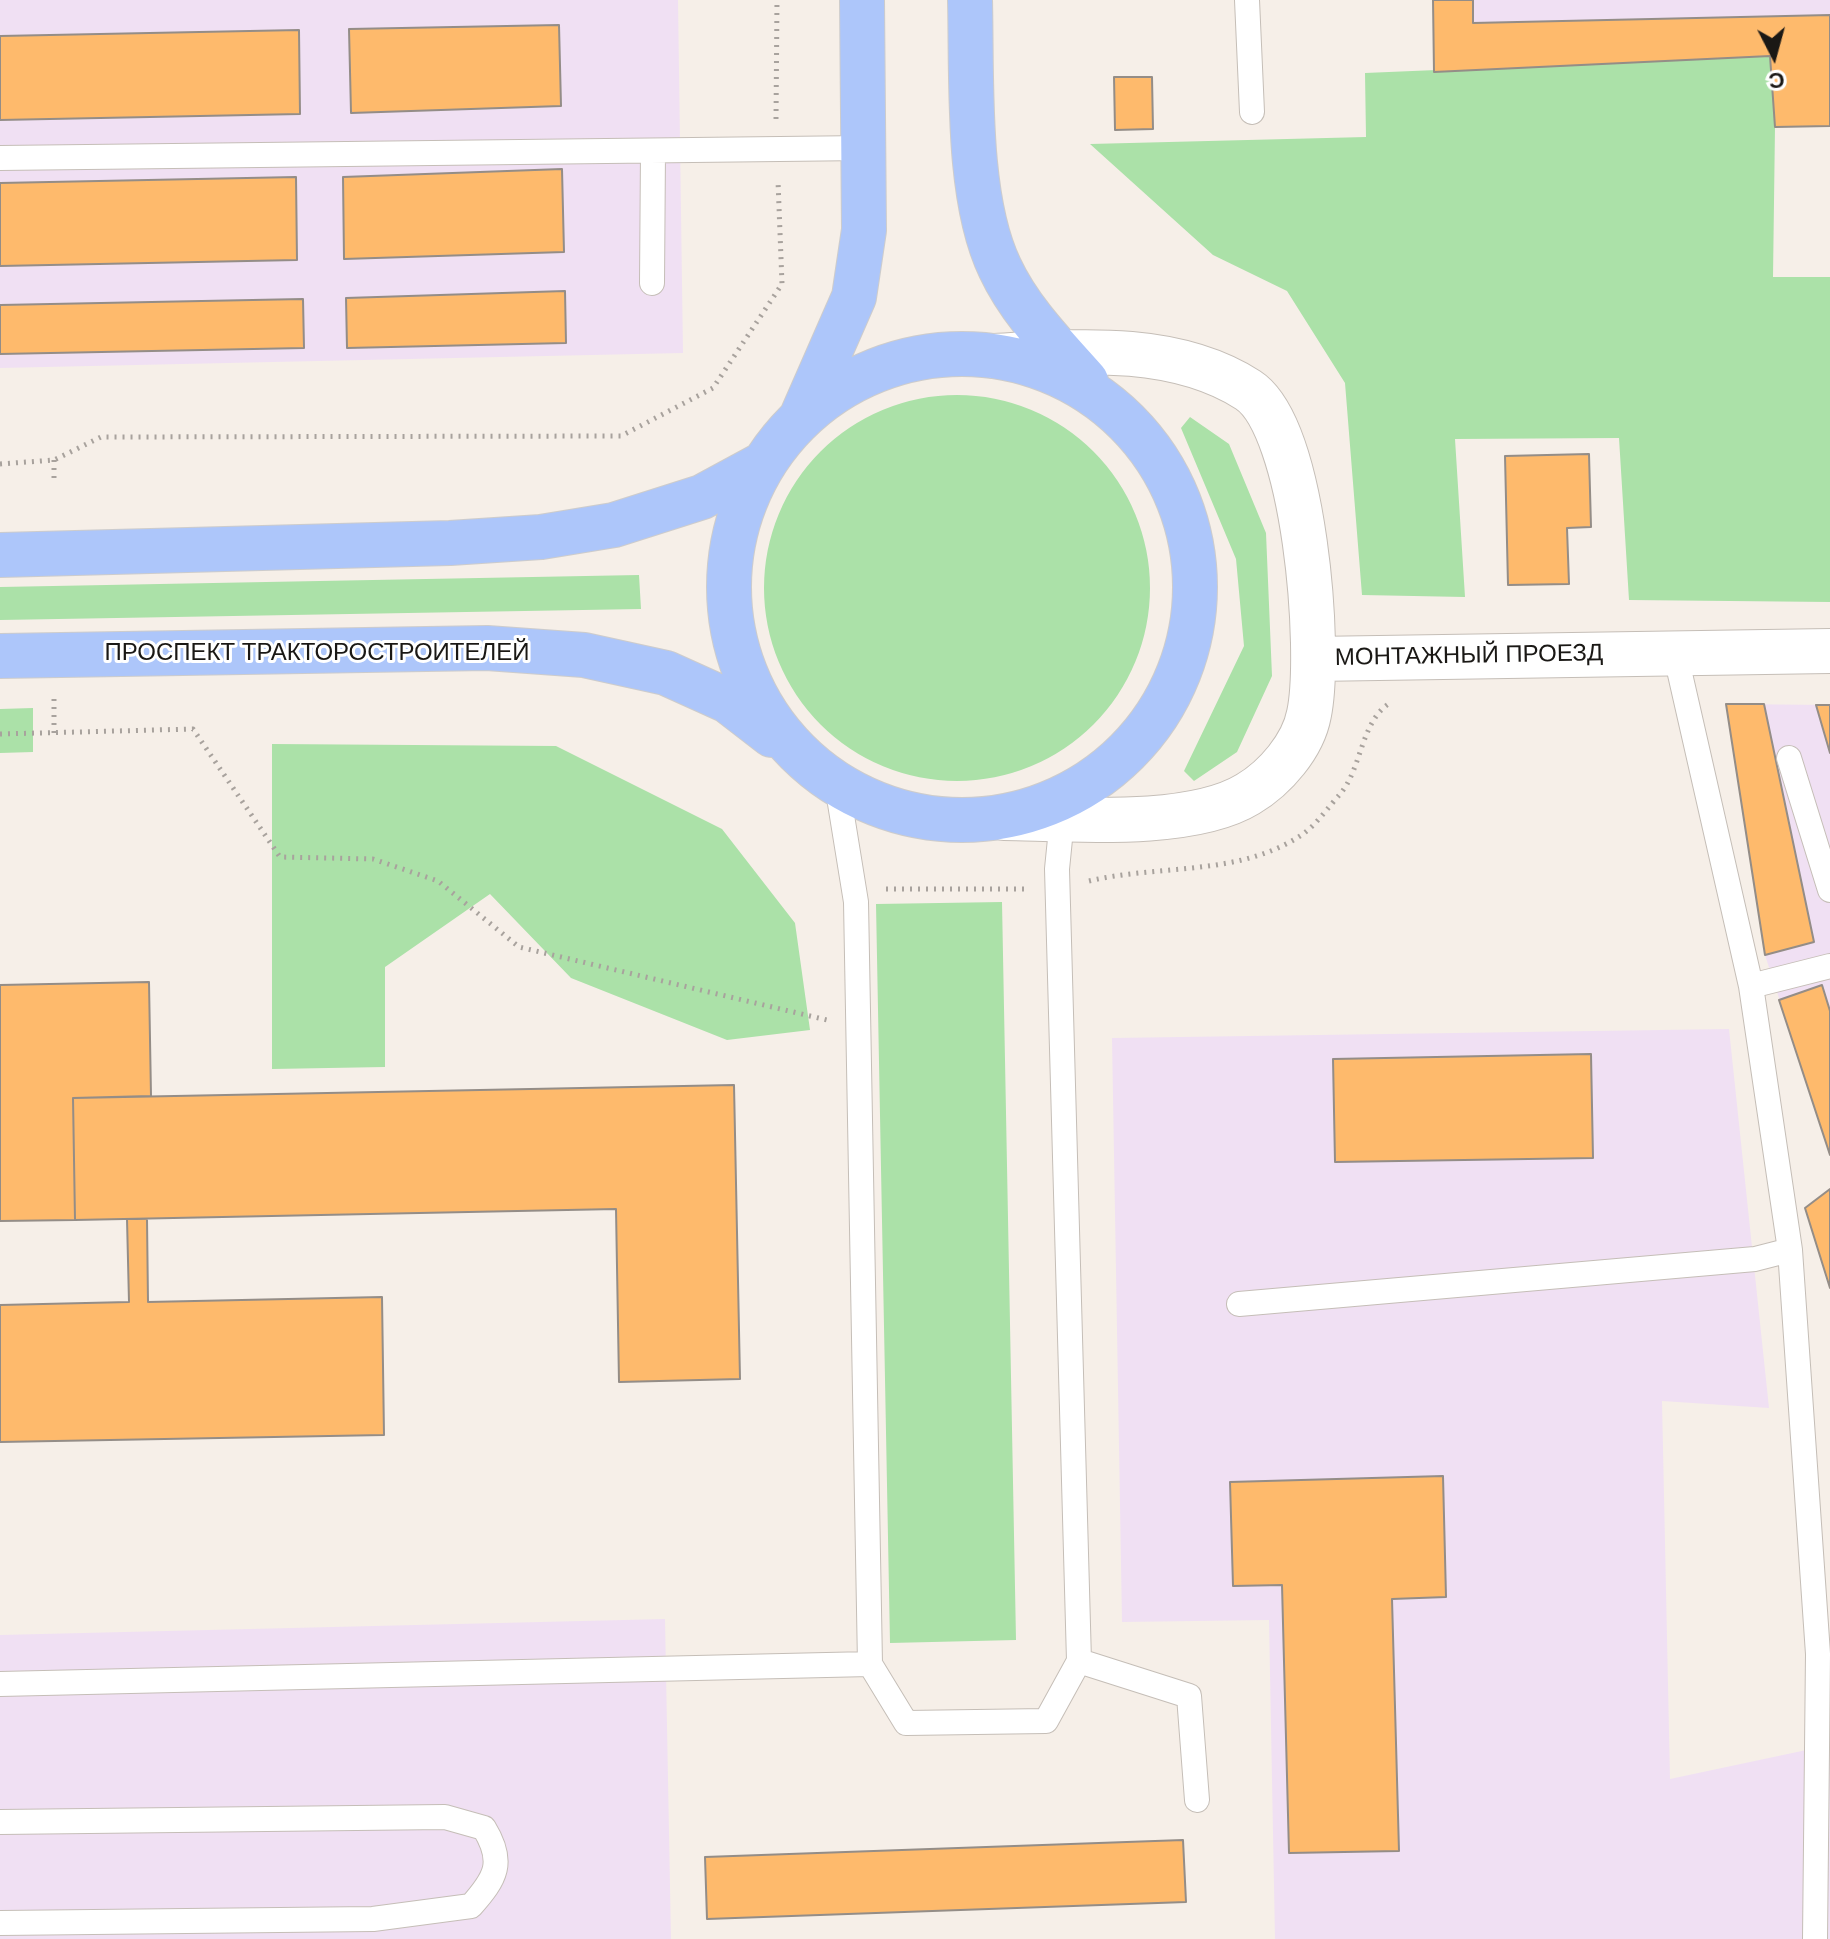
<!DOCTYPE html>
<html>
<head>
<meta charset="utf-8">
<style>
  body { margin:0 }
  #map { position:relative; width:1830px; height:1939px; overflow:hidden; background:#f6efe8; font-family:Helvetica,sans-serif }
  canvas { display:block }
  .north { position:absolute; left:1734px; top:16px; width:80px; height:80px; -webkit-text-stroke:6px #fff; paint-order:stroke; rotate:174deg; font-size:22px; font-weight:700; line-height:32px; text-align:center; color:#1a1815 }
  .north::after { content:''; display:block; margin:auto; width:28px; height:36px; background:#1a1815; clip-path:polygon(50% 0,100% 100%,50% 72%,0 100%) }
</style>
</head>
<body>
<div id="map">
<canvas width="1830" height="1939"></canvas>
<div class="north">С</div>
</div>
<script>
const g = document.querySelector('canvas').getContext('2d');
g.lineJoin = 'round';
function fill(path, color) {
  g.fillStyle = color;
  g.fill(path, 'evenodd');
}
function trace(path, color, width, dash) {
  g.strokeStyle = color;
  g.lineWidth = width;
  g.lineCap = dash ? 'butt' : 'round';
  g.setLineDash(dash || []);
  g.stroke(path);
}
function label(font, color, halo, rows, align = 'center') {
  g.font = font + ' Helvetica,sans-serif';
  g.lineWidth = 6;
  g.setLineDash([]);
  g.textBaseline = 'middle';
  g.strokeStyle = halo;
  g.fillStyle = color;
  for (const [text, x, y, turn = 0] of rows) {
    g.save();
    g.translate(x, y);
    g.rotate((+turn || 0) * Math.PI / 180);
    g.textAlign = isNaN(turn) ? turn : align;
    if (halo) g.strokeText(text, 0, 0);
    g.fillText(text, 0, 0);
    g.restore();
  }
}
const industrial = new Path2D(`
  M0,0H678L683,353L0,368Z
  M1433,0H1830V126L1775,127L1770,57L1434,72Z
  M1726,704L1830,705V1155L1765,955Z
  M1729,1029L1769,1408L1662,1401L1670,1779L1830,1745V1939H1275L1269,1620L1122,1622L1112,1038Z
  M665,1619L671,1939H0V1635Z`);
const green = new Path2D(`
  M1770,56L1775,127L1773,277H1830V602L1629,600L1619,438L1455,439L1465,597L1362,595L1345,383L1287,291L1213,255L1090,144L1366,137L1365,73Z
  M764 588a193 193 0 1 1 386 0a193 193 0 1 1-386 0Z
  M1190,417L1229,444L1266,533L1272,676L1237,752L1194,781L1184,771L1244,646L1236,559L1181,428Z
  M639,575L641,609L0,620V587Z
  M33,708V752L0,753V709Z
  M272,744L556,746L722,829L795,923L810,1030L727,1040L571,978L490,894L385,967V1067L272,1069Z
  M1002,902L1016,1640L890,1643L876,904Z`);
const building = new Path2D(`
  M1433,0H1473V23L1830,15V126L1775,127L1770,56L1434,72Z
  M559,25L561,106L351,113L349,29Z
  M299,30L300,114L0,120V36Z
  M1114,77H1152L1153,129L1115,130Z
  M562,169L564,252L344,259L343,177Z
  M296,177L297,260L0,266V183Z
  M565,291L566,343L347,348L346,298Z
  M303,299L304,348L0,354V305Z
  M1589,454L1591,527L1567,528L1569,584L1508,585L1505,456Z
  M1726,704H1764L1814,942L1765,955Z
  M1816,705H1830V753Z
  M149,982L151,1096L73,1098L75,1220L0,1221V985Z
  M1822,985L1830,1011V1155L1779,1000Z
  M1591,1054L1593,1158L1335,1162L1333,1059Z
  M734,1085L740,1379L619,1382L616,1209L75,1220L73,1098Z
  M1830,1189V1288L1805,1208Z
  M127,1219H147L148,1302L382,1297L384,1435L0,1442V1305L129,1302Z
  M1443,1476L1446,1597L1392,1599L1399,1851L1289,1853L1282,1585L1233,1586L1230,1482Z
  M1183,1840L1186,1902L707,1919L705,1857Z`);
const path = new Path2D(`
  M776,119L777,0
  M0,464L54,460L101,437L621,436L713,388L782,284L778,181
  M54,478V460
  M54,733V697
  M0,734L193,729L280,857L373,859L438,881L519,947L827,1020
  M1089,881C1159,864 1240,877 1303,834C1317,824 1330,805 1341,793C1362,767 1361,721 1390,703
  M886,889H1024`);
const service = new Path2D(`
  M1247,0L1252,112
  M0,158L866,148
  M652,283L653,151
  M1675,652L1751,986L1830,966
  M1789,758L1830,890
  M837,785L856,902L870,1664L906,1723L1046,1721L1079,1661L1057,869L1062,819L1071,795
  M1751,986L1790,1250L1818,1654L1815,1939
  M1239,1304L1755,1259L1790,1250
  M1079,1661L1189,1696L1197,1800
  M0,1684L870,1664
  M0,1822L445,1817L484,1828C505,1862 496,1878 471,1906L373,1919L0,1923`);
const minor = new Path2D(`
  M995,356C1079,351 1175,343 1248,390C1305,427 1322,651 1309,714C1303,746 1275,778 1248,794C1191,829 1070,819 1004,818
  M1314,659L1830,651`);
const primary = new Path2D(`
  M970,0C972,78 966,198 1000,268C1020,311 1055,346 1086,381
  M729 587a233 233 0 1 1 466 0a233 233 0 1 1-466 0Z
  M801,418L854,297L864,230L862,0
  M0,555L450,543L541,537L614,525L702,497L763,464
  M0,656L487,648L584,655L666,673L728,701L772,735`);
const streetNames = [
  ["ПРОСПЕКТ ТРАКТОРОСТРОИТЕЛЕЙ",317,653],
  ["МОНТАЖНЫЙ ПРОЕЗД",1469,656,-1]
];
fill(industrial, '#f0e0f3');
fill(green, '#abe1a8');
fill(building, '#feba6c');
trace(building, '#948d87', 2);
trace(service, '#c5beb7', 26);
trace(minor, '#c5beb7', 46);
trace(primary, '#cdcccc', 46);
trace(path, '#a8a29d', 5, [2, 6]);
trace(service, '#fff', 24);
trace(minor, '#fff', 44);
trace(primary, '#adc6fa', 44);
label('24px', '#1a1815', '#fff', streetNames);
</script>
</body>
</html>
